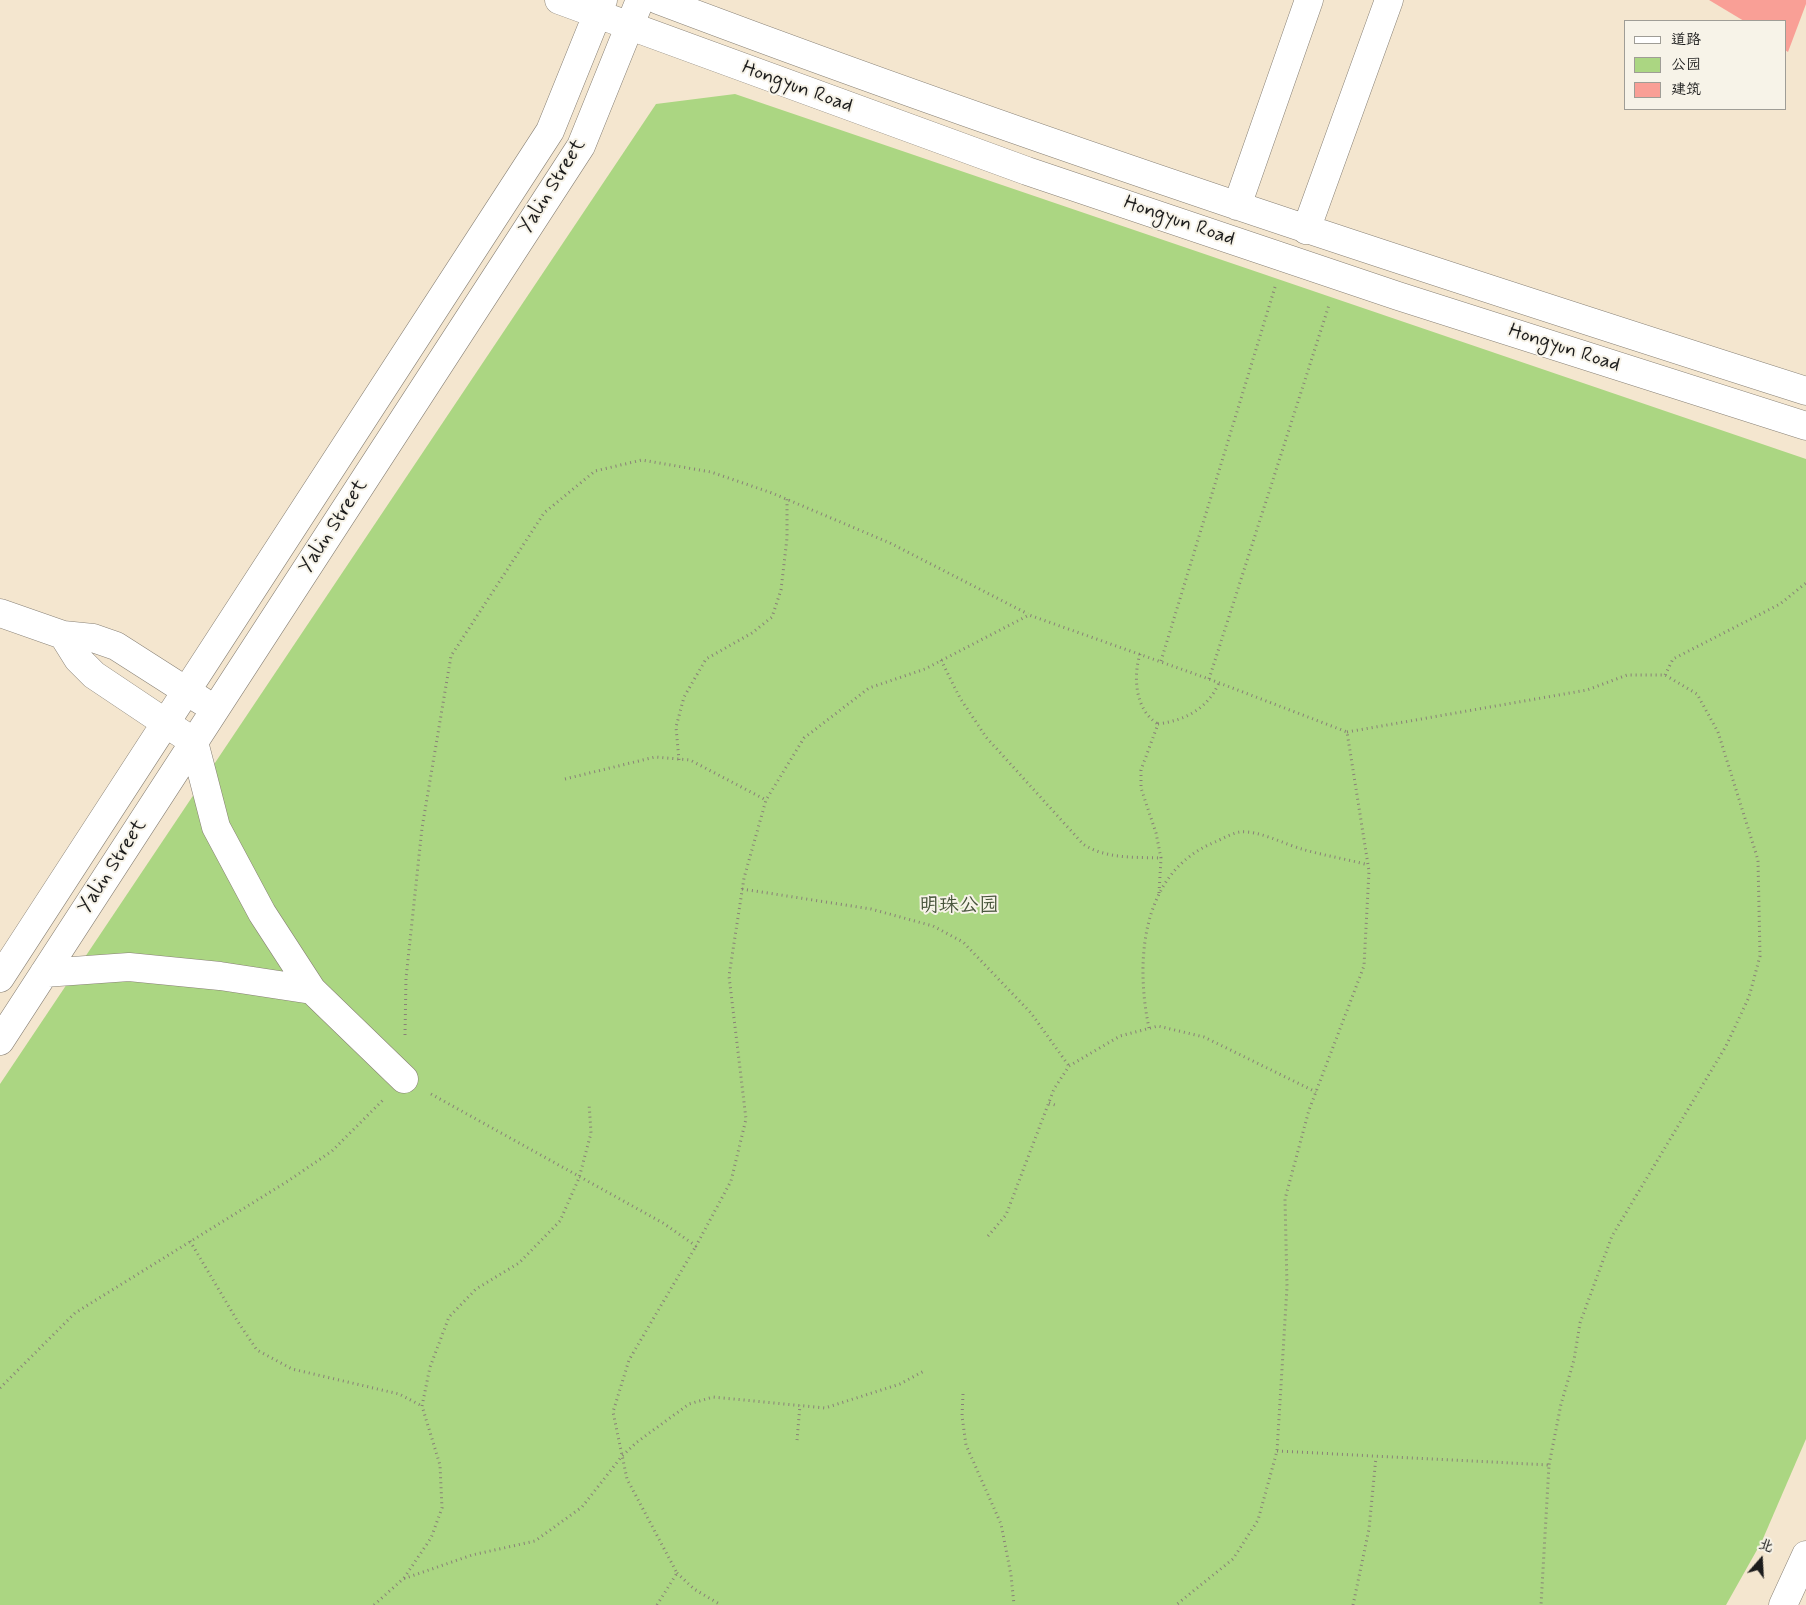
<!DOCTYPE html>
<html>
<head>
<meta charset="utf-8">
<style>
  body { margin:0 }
  #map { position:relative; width:1806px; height:1605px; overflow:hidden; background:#f4e6cf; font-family:Mynerve,"LXGW WenKai TC",sans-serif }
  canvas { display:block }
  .legend { position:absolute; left:1624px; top:20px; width:162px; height:90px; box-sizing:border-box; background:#f7f3e8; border:1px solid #9f9d96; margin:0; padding:6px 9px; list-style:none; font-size:15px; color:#1c1c1c }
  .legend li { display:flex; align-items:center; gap:10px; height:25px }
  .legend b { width:25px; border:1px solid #9f9d96 }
  .north { position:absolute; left:1736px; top:1535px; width:50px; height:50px; -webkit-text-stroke:4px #f7f3e8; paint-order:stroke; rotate:19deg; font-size:14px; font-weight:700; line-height:20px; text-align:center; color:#1c1c1c }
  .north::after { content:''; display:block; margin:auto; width:18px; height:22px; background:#1c1c1c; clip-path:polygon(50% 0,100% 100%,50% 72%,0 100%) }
</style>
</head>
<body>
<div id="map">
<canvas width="1806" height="1605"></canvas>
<ul class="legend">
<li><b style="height:6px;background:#fff"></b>道路</li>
<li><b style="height:14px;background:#abd682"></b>公园</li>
<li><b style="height:14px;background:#f99f96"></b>建筑</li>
</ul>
<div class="north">北</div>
</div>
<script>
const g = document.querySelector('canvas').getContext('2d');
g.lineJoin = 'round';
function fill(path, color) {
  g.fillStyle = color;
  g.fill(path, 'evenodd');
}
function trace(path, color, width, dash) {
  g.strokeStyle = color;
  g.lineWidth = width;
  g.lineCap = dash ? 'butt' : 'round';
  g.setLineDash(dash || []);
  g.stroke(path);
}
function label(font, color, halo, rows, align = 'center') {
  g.font = font + ' Mynerve,"LXGW WenKai TC",sans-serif';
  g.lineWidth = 4;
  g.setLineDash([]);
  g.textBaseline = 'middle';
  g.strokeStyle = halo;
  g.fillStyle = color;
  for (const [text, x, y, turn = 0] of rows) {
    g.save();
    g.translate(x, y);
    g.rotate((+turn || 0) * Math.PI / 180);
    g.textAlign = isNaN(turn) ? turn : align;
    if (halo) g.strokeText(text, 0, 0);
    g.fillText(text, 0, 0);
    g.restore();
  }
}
const green = new Path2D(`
  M735,94L1806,459V1439L1762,1541L1726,1605H0V1084L656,104Z`);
const building = new Path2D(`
  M1709,0H1806V4L1788,52L1785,50V21H1744Z`);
const path = new Path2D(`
  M1140,654C1133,677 1135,710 1158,724
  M941,660L960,698L986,737L1083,844C1105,859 1135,857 1161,858
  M1161,661L1275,287
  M1665,675L1673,659L1780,604L1806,583
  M1209,679L1329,305
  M1347,732L1587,690L1627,675H1665L1697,694L1718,732L1758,860L1760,956L1749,997L1726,1046L1612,1236L1580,1323L1574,1360L1561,1404L1549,1465
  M679,760L676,727L684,697L706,659L752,633L772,617L781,590L787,538V499
  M565,779L655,757L690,760L766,800
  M742,889L871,909L933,926L963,942L1031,1013L1069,1066
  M1159,893L1161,858L1156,833L1141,788V770L1158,724C1186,720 1207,709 1219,683
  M1149,1028C1135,961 1141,872 1215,842C1222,839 1232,833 1240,832C1259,830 1286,845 1305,850C1326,856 1347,859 1368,865
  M405,1035L406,978L422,828L451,656L544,513L595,471L642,460L711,472L772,493L890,543L1028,614
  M431,1094L663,1223L696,1246L731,1181L746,1119L729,976L744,878L766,800L804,738L869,688L925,669L1029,615L1209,679L1347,732L1369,871L1364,966L1309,1110L1285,1199L1287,1287L1277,1451L1258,1520L1233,1559L1176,1605
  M1049,1103L1055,1105
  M988,1236L1006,1215L1054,1089L1069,1066L1120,1036L1158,1026L1204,1037L1316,1092
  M190,1241L238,1322L257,1350L292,1369L399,1394L422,1406
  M0,1388L75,1313L288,1181L332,1151L383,1100
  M963,1394L962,1416L966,1445L1001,1524L1011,1575L1014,1605
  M797,1440L800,1405
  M1277,1451L1549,1465L1541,1605
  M677,1573L694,1589L721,1605
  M404,1578L431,1538L442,1508L440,1465L422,1406L430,1367L449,1317L476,1289L519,1263L560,1221L579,1178L591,1133L589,1103
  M374,1605L403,1579L472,1555L535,1541L582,1507L622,1456L637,1442L689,1404L713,1397L825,1408L900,1384L924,1371
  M657,1605L677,1573L627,1479L613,1412L629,1360L696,1246
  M1353,1605L1369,1529L1376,1457`);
const minor = new Path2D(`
  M559,0L1027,171L1398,296L1806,426
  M658,0C1036,143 1421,268 1806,391
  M1237,206L1309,0
  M1306,230L1389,0
  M0,613L63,635L93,638L116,646L202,701
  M63,635L78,659L94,675L194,742L216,827L262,913L312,990L404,1079
  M44,973L129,967L220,976L312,990
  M0,978L550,131L603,0
  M0,1041L581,146L640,0
  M1783,1605L1806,1555`);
const streetNames = [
  ["Hongyun Road",797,88,20],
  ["Yalin Street",553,187,-58],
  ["Hongyun Road",1179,222,19],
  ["Hongyun Road",1564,349,18],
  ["Yalin Street",334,527,-57],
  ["Yalin Street",113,867,-57]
];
const parkNames = [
  ["明珠公园",959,907]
];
fill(green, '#abd682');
fill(building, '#f99f96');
trace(minor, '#888176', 29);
trace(path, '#888176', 3, [1, 4]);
trace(minor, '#fff', 28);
label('20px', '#1c1c1c', '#f7f3e8', streetNames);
label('20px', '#47543b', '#f7f3e8', parkNames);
</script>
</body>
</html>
